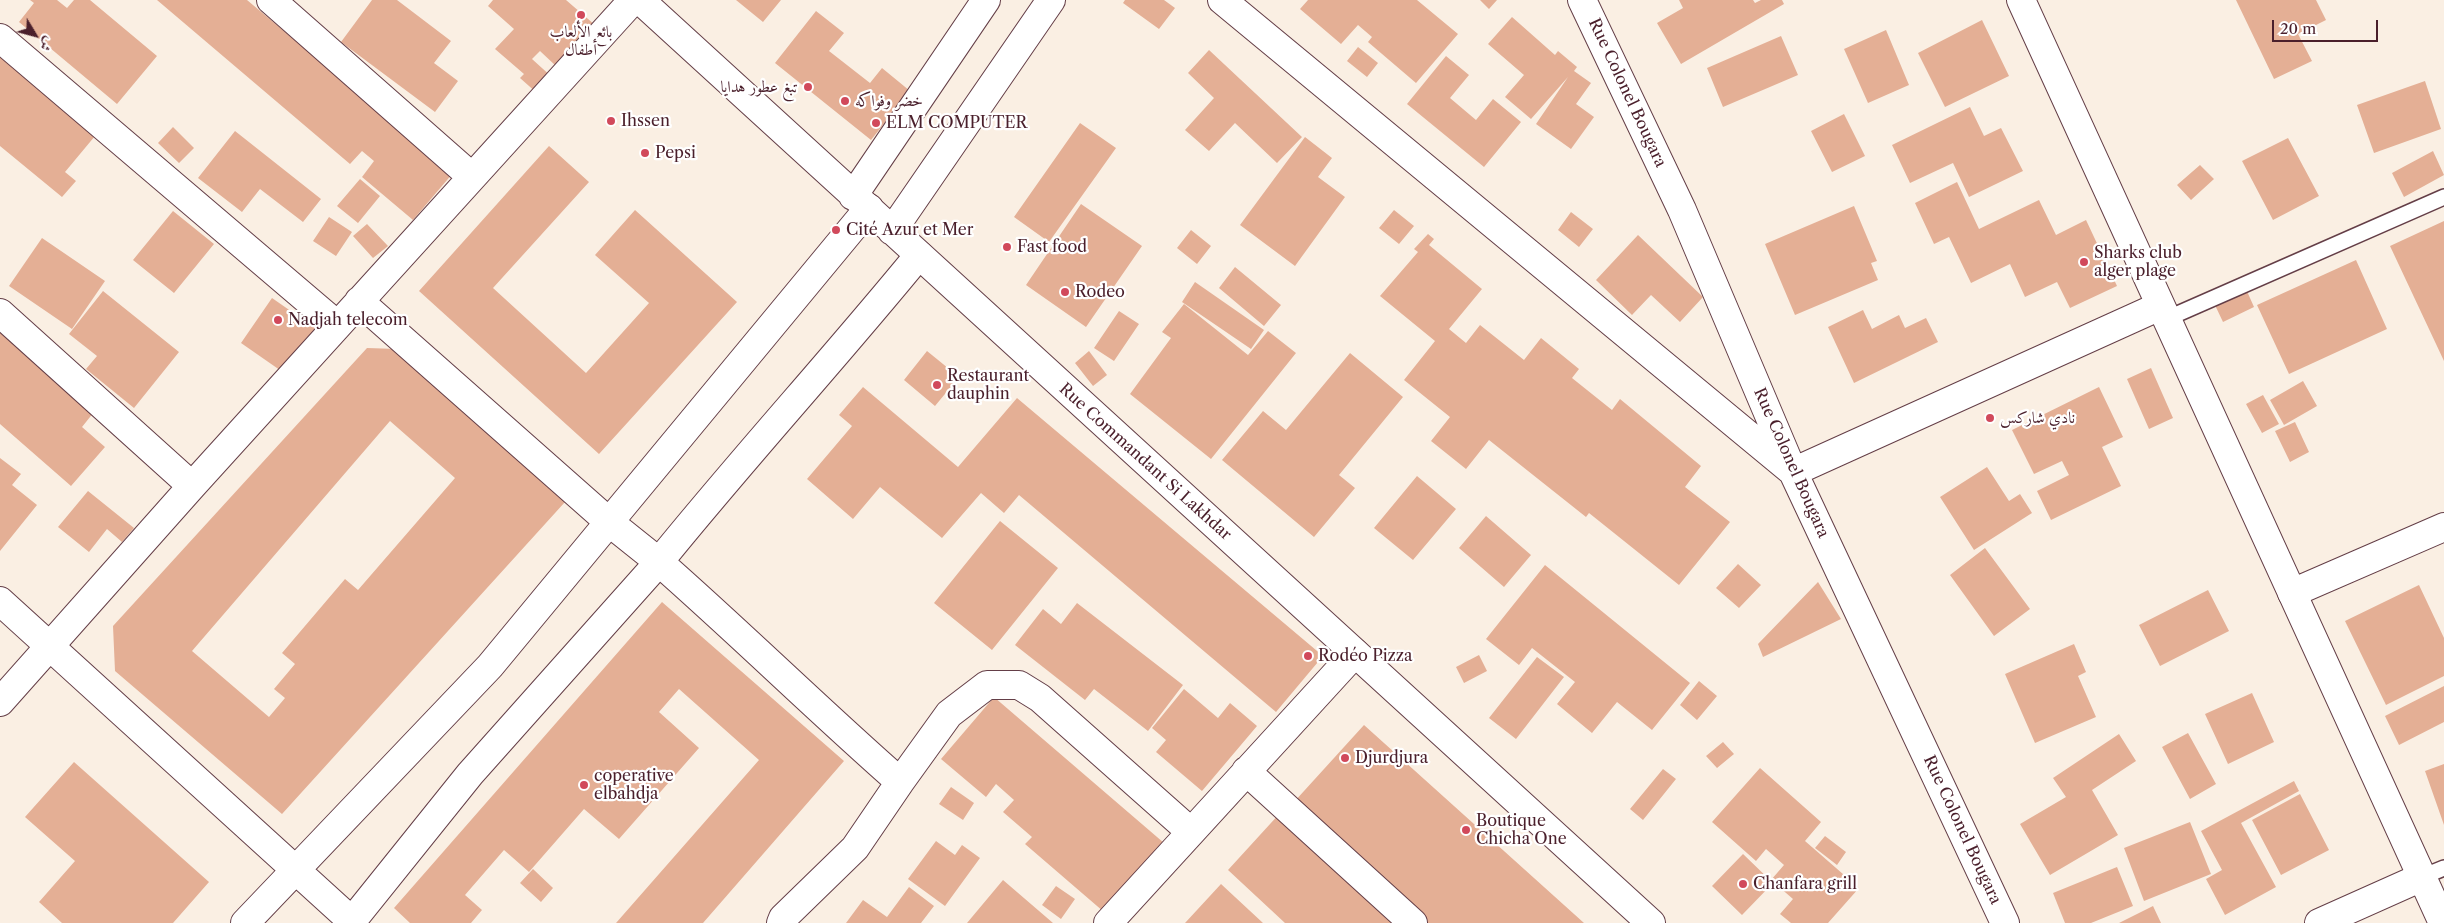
<!DOCTYPE html>
<html>
<head>
<meta charset="utf-8">
<style>
  body { margin:0 }
  #map { position:relative; width:2444px; height:923px; overflow:hidden; background:#faefe3; font-family:"Libre Caslon Text",Amiri,serif }
  canvas { display:block }
  .north { position:absolute; left:10px; top:10px; width:50px; height:50px; -webkit-text-stroke:4px #fff; paint-order:stroke; rotate:127deg; font-size:14px; font-weight:700; line-height:20px; text-align:center; color:#4a1f2b }
  .north::after { content:''; display:block; margin:auto; width:18px; height:22px; background:#4a1f2b; clip-path:polygon(50% 0,100% 100%,50% 72%,0 100%) }
  .scale { position:absolute; left:2272px; top:20px; width:106px; height:22px; box-sizing:border-box; border:2px solid #4a1f2b; border-top:0; padding-left:6px; font-size:15px; line-height:18px; white-space:nowrap; color:#4a1f2b; -webkit-text-stroke:4px #fff; paint-order:stroke }
</style>
</head>
<body>
<div id="map">
<canvas width="2444" height="923"></canvas>
<div class="north">ش</div>
<div class="scale">20 m</div>
</div>
<script>
const g = document.querySelector('canvas').getContext('2d');
g.lineJoin = 'round';
function fill(path, color) {
  g.fillStyle = color;
  g.fill(path, 'evenodd');
}
function trace(path, color, width, dash) {
  g.strokeStyle = color;
  g.lineWidth = width;
  g.lineCap = dash ? 'butt' : 'round';
  g.setLineDash(dash || []);
  g.stroke(path);
}
function label(font, color, halo, rows, align = 'center') {
  g.font = font + ' "Libre Caslon Text",Amiri,serif';
  g.lineWidth = 4.5;
  g.setLineDash([]);
  g.textBaseline = 'middle';
  g.strokeStyle = halo;
  g.fillStyle = color;
  for (const [text, x, y, turn = 0] of rows) {
    g.save();
    g.translate(x, y);
    g.rotate((+turn || 0) * Math.PI / 180);
    g.textAlign = isNaN(turn) ? turn : align;
    if (halo) g.strokeText(text, 0, 0);
    g.fillText(text, 0, 0);
    g.restore();
  }
}
const building = new Path2D(`
  M30,0H57L67,8L74,0H90L157,56L117,104L19,22L34,3Z
  M157,0H247L453,173L413,220L362,177L374,161L362,151L350,164Z
  M372,0H397L451,41L434,63L458,81L435,112L341,42Z
  M493,0H566L595,25L557,67L540,51L532,59L553,78L538,94L520,78L524,74L495,49L514,29L488,6Z
  M736,0H781L763,22Z
  M1125,0H1164L1175,8L1159,29L1123,3Z
  M1308,0H1417L1458,34L1416,83L1368,42L1372,37L1358,25L1341,44L1300,9Z
  M1480,0H1497L1489,9Z
  M1679,0H1753L1755,3L1761,0H1782L1784,4L1681,64L1657,23L1683,8Z
  M2236,0H2316L2326,20L2298,34L2312,61L2274,79Z
  M816,11L844,33L829,51L870,83L882,68L910,91L871,140L775,63Z
  M1512,17L1555,55L1558,51L1577,67L1574,71L1591,83L1576,104L1594,117L1571,149L1536,124L1568,77L1531,119L1505,97L1524,75L1488,44Z
  M1982,20L2009,76L1945,107L1918,53Z
  M1886,30L1909,85L1868,103L1844,49Z
  M1781,36L1798,75L1723,107L1707,68Z
  M1358,47L1378,63L1367,77L1347,61Z
  M1209,50L1302,137L1277,163L1235,123L1209,151L1185,130L1214,98L1188,73Z
  M1446,56L1469,75L1450,98L1476,120L1493,99L1521,122L1484,167L1407,104Z
  M0,57L95,136L65,172L76,181L62,197L0,146Z
  M2425,81L2441,129L2374,153L2357,105Z
  M1970,107L1984,136L2001,128L2023,171L1969,197L1953,163L1910,183L1892,145Z
  M1844,114L1865,156L1832,172L1811,131Z
  M1080,123L1116,148L1049,242L1014,217Z
  M173,127L194,148L179,163L158,143Z
  M235,131L321,199L303,222L260,189L242,212L198,178Z
  M1305,137L1332,158L1318,177L1345,197L1295,266L1240,225Z
  M2288,138L2319,196L2273,220L2242,161Z
  M549,146L589,182L493,288L586,373L649,303L595,255L635,210L737,302L599,454L419,291Z
  M2433,151L2444,175L2404,197L2392,173Z
  M2200,165L2214,179L2191,200L2177,185Z
  M360,179L380,196L358,223L337,206Z
  M1957,182L1979,229L2039,200L2056,235L2086,220L2117,286L2070,308L2057,282L2025,297L2010,264L1971,283L1949,237L1934,244L1915,203Z
  M1081,204L1142,246L1086,327L1026,285Z
  M1854,206L1877,261L1871,263L1878,280L1795,315L1765,244Z
  M1394,210L1414,226L1399,244L1379,228Z
  M173,211L214,244L174,293L133,260Z
  M1571,212L1593,229L1579,247L1558,230Z
  M329,217L352,232L336,256L313,241Z
  M2444,221V361L2390,246Z
  M367,224L388,246L373,258L353,236Z
  M1191,230L1211,246L1197,264L1177,248Z
  M1428,234L1434,239L1429,245L1482,289L1449,329L1466,343L1480,325L1524,360L1541,338L1579,369L1572,378L1612,410L1620,399L1701,466L1685,487L1730,522L1679,585L1589,513L1586,517L1489,440L1466,469L1431,441L1450,417L1404,380L1435,341L1380,296L1418,252L1414,249Z
  M1638,235L1703,297L1680,322L1651,295L1632,315L1596,280Z
  M42,238L105,281L72,329L9,286Z
  M2356,260L2387,329L2289,374L2257,305Z
  M1235,267L1281,305L1264,326L1219,288Z
  M1195,282L1264,330L1251,349L1182,302Z
  M2246,289L2254,307L2223,322L2214,303Z
  M103,291L179,352L134,408L86,369L97,356L69,334Z
  M272,298L318,330L287,375L241,343Z
  M1184,304L1248,355L1268,331L1296,353L1211,459L1130,394L1171,338L1162,332Z
  M1863,310L1872,329L1899,315L1905,328L1926,318L1938,342L1854,383L1828,327Z
  M1119,311L1139,324L1114,361L1094,348Z
  M0,329L94,412L82,427L105,447L71,486L0,424Z
  M367,348L398,349L565,502L282,814L115,671L113,626ZM390,421L455,478L358,590L345,579L282,653L295,664L274,689L285,698L269,717L192,651Z
  M927,351L959,377L935,406L904,380Z
  M1089,351L1107,375L1093,386L1075,363Z
  M1350,353L1403,397L1339,475L1355,488L1314,537L1222,460L1263,411L1286,430Z
  M2151,368L2173,418L2149,429L2127,379Z
  M2303,381L2317,406L2284,425L2270,400Z
  M863,387L958,467L1017,398L1323,656L1276,712L1019,495L1004,513L981,493L942,538L880,487L853,519L807,479L852,426L839,415Z
  M2099,387L2123,437L2102,447L2121,486L2051,520L2037,491L2069,475L2062,461L2034,474L2012,430Z
  M2263,395L2279,424L2262,433L2246,404Z
  M2295,422L2309,452L2290,462L2275,431Z
  M0,458L21,474L12,485L37,505L0,551Z
  M1987,467L2009,501L2020,494L2032,513L1974,550L1940,497Z
  M1417,476L1456,509L1413,560L1374,528Z
  M88,491L134,528L122,542L107,529L89,552L58,527Z
  M1486,516L1531,555L1504,587L1459,548Z
  M1000,521L1058,568L992,650L934,603Z
  M1985,548L2030,609L1994,636L1950,575Z
  M1738,564L1761,585L1739,608L1716,588Z
  M1545,565L1690,683L1652,730L1617,702L1592,733L1557,704L1575,682L1532,648L1519,665L1486,639Z
  M1818,582L1841,619L1763,657L1758,644Z
  M2419,585L2444,638V676L2386,705L2345,621Z
  M2208,590L2229,631L2160,666L2139,625Z
  M662,602L844,761L703,923H616L759,760L679,689L659,712L699,748L619,839L584,809L529,872L504,850L465,895L482,910L471,923H410L394,908Z
  M1077,603L1183,685L1148,731L1094,689L1085,700L1015,645L1043,609L1061,624Z
  M2074,644L2086,672L2078,676L2096,717L2035,743L2005,674Z
  M1479,655L1487,671L1464,683L1456,667Z
  M1537,657L1564,677L1516,739L1489,718Z
  M1699,681L1717,696L1697,720L1680,705Z
  M2444,686V722L2399,745L2385,716Z
  M1184,689L1218,718L1230,703L1257,726L1202,791L1156,752L1166,740L1152,728Z
  M2252,693L2274,742L2228,764L2205,714Z
  M994,697L1164,843L1104,912L1025,844L1032,837L1003,812L1014,800L996,784L986,797L941,759Z
  M1364,725L1584,923H1427L1294,802Z
  M2188,733L2216,784L2190,799L2162,747Z
  M2119,734L2136,761L2092,790L2118,835L2050,875L2020,824L2066,797L2053,778Z
  M1723,742L1734,754L1717,768L1706,756Z
  M74,762L209,882L173,923H62L39,902L75,861L25,817Z
  M2444,764V825L2425,771Z
  M1760,768L1821,822L1805,841L1859,888L1828,923H1791L1780,914L1793,899L1771,880L1784,865L1766,849L1756,861L1712,822Z
  M1663,769L1676,779L1643,820L1630,809Z
  M2294,781L2299,791L2241,823L2276,887L2225,915L2206,879L2222,870L2201,831Z
  M951,787L974,803L963,820L939,804Z
  M2300,794L2329,850L2281,875L2252,820Z
  M1281,812L1400,923H1285L1228,870Z
  M2190,822L2211,874L2144,901L2124,848Z
  M1825,836L1846,852L1837,865L1815,848Z
  M936,841L955,855L962,845L980,858L945,906L908,879Z
  M1743,854L1773,883L1742,915L1712,886Z
  M2117,867L2133,906L2091,923H2065L2053,893Z
  M533,869L553,888L541,902L520,883Z
  M1003,880L1053,923H967Z
  M1221,884L1263,923H1185Z
  M1056,886L1075,899L1061,919L1042,905Z
  M909,887L934,906L921,923H846L863,900L887,917Z
  M2153,906L2161,923H2119Z`);
const lane = new Path2D(`
  M2166,319L2444,197
  M2422,877L2444,868`);
const street = new Path2D(`
  M271,0L472,177
  M1222,0L1793,472L2160,306
  M1582,0L1682,210L1793,472L2005,923
  M0,38L337,325
  M0,313L192,486
  M2292,593L2444,527
  M0,601L354,923
  M0,702L192,486L633,0
  M1246,771L1413,923
  M900,782L949,714L987,685H1019L1040,698L1191,832
  M352,921L470,774L659,562L609,522L359,301
  M245,923L490,666L869,208
  M781,923L783,918L855,848L900,782C818,710 741,634 659,562C743,458 834,359 919,255
  M1108,923L1355,653
  M2319,923L2422,877`);
const secondary = new Path2D(`
  M640,0L1651,923
  M2021,0L2443,923
  M853,196L986,0
  M892,231L1051,0`);
const markers = [
  [581,15,5,"#d1495b"],
  [808,87,5,"#d1495b"],
  [845,101,5,"#d1495b"],
  [611,121,5,"#d1495b"],
  [876,123,5,"#d1495b"],
  [645,153,5,"#d1495b"],
  [836,230,5,"#d1495b"],
  [1007,247,5,"#d1495b"],
  [2084,262,5,"#d1495b"],
  [1065,292,5,"#d1495b"],
  [278,320,5,"#d1495b"],
  [937,385,5,"#d1495b"],
  [1990,418,5,"#d1495b"],
  [1308,656,5,"#d1495b"],
  [1345,758,5,"#d1495b"],
  [584,785,5,"#d1495b"],
  [1466,830,5,"#d1495b"],
  [1743,884,5,"#d1495b"]
];
const poiNames = [
  ["بائع الألعاب",581,32,"center"],
  ["أطفال",581,50,"center"],
  ["تبغ عطور هدايا",798,87,"right"],
  ["خضر وفواكه",855,101],
  ["Ihssen",621,121],
  ["ELM COMPUTER",886,123],
  ["Pepsi",655,153],
  ["Cité Azur et Mer",846,230],
  ["Fast food",1017,247],
  ["Sharks club",2094,253],
  ["alger plage",2094,271],
  ["Rodeo",1075,292],
  ["Nadjah telecom",288,320],
  ["Restaurant",947,376],
  ["dauphin",947,394],
  ["نادي شاركس",2000,418],
  ["Rodéo Pizza",1318,656],
  ["Djurdjura",1355,758],
  ["coperative",594,776],
  ["elbahdja",594,794],
  ["Boutique",1476,821],
  ["Chicha One",1476,839],
  ["Chanfara grill",1753,884]
];
const streetNames = [
  ["Rue Colonel Bougara",1627,93,65],
  ["Rue Commandant Si Lakhdar",1145,462,42],
  ["Rue Colonel Bougara",1791,463,66],
  ["Rue Colonel Bougara",1962,830,65]
];
fill(building, '#e4af95');
trace(lane, '#643e47', 18);
trace(street, '#643e47', 30);
trace(secondary, '#643e47', 30);
trace(lane, '#fff', 15);
trace(street, '#fff', 28);
trace(secondary, '#fff', 28);
for (const [x, y, r, color] of markers) {
  const dot = new Path2D();
  dot.arc(x, y, r, 0, 2 * Math.PI);
  g.fillStyle = color;
  g.fill(dot);
  trace(dot, '#fff', 2);
}
label('16px', '#4a1f2b', '#fff', poiNames, 'left');
label('16px', '#4a1f2b', '#fff', streetNames);
</script>
</body>
</html>
